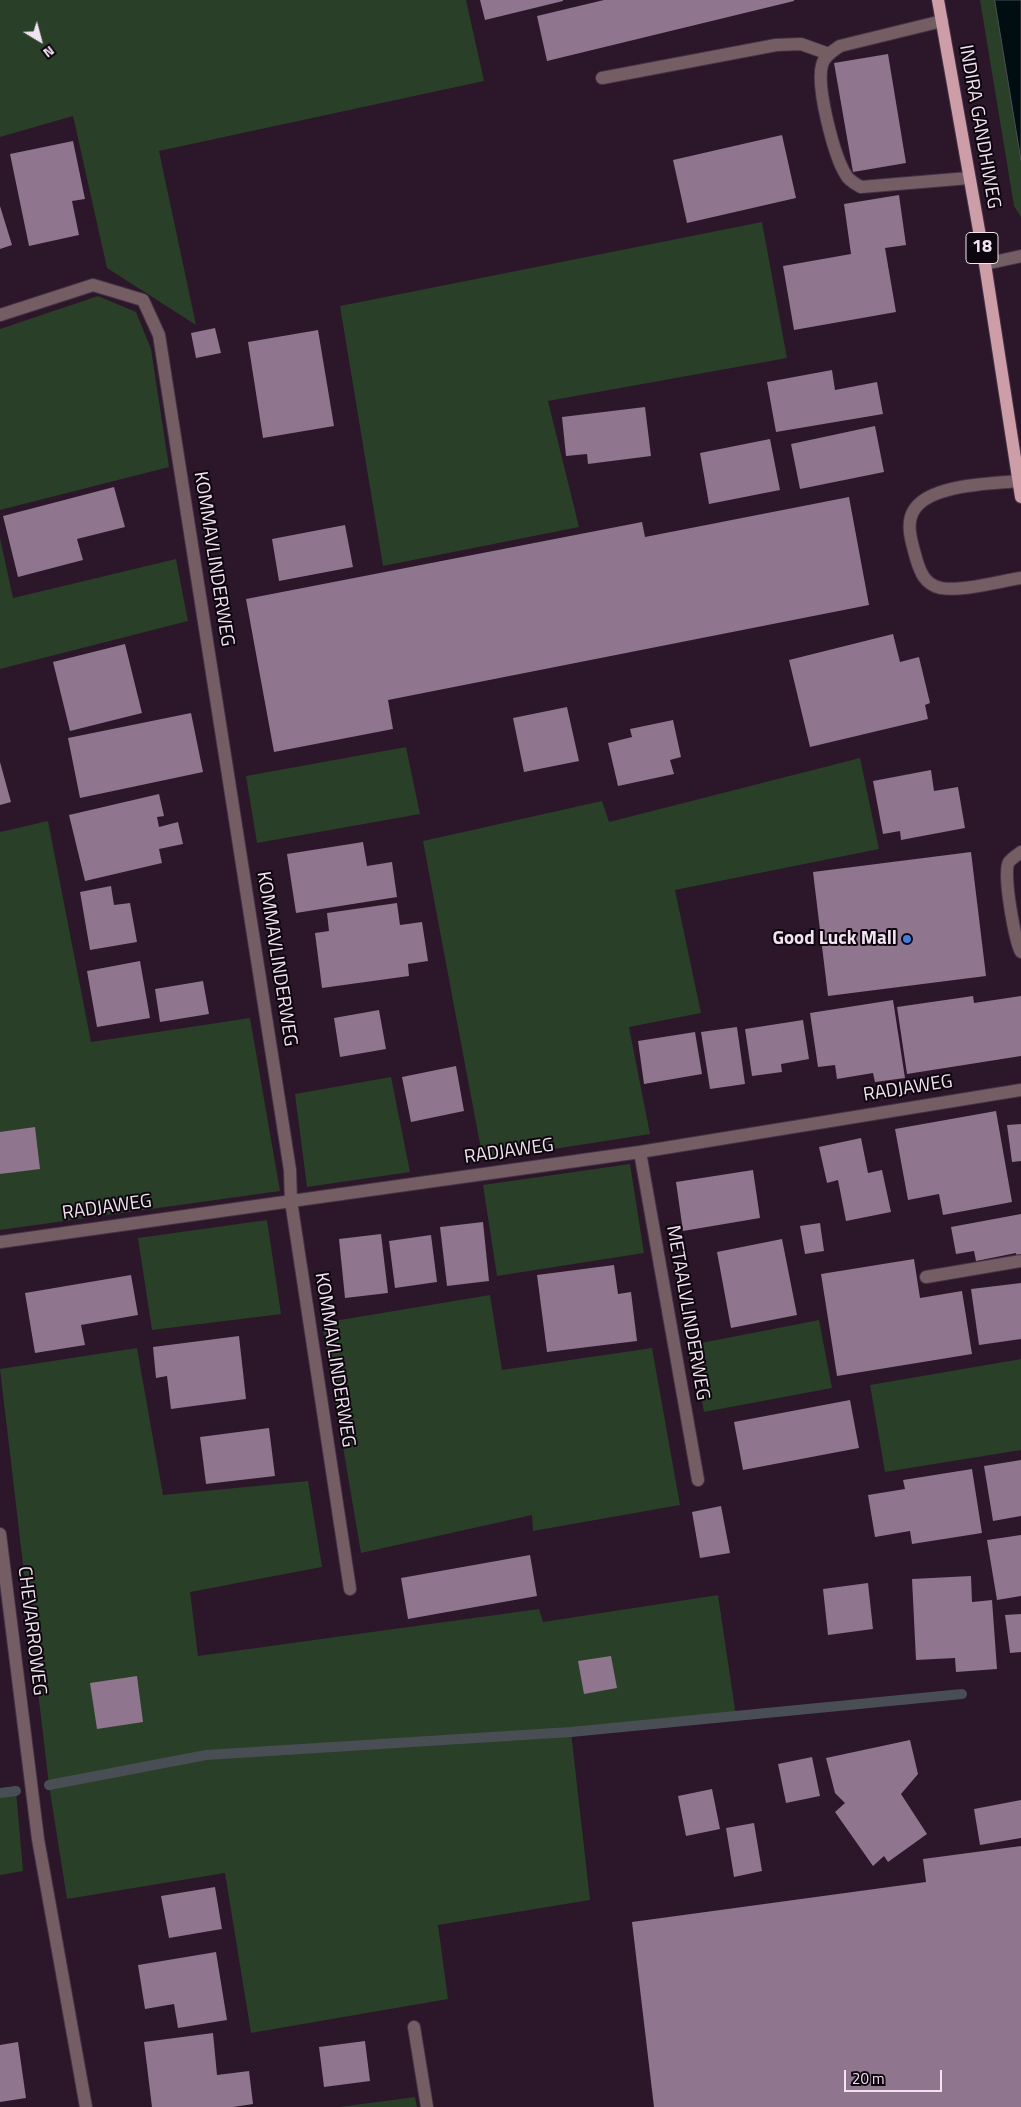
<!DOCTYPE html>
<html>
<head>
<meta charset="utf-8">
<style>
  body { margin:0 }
  #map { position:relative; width:1021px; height:2107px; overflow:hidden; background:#2b162a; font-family:"Titillium Web",sans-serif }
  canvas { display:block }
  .north { position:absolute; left:15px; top:15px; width:50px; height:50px; -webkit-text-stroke:4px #0e060e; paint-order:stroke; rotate:143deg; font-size:14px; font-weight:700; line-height:20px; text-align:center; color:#f2e3f0 }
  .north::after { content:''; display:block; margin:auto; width:18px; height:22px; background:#f2e3f0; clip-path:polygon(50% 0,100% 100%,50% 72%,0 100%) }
  .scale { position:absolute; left:844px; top:2070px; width:98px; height:22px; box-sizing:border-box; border:2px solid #f2e3f0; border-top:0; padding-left:6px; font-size:15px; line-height:18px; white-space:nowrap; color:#f2e3f0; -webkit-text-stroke:4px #0e060e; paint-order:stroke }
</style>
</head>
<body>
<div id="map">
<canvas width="1021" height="2107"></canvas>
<div class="north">N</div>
<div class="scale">20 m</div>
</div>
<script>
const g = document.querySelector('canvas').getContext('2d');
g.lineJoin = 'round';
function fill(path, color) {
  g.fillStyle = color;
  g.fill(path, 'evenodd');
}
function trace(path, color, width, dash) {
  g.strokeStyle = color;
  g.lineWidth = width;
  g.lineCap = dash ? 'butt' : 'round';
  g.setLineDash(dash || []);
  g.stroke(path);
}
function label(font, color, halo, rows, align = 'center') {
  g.font = font + ' "Titillium Web",sans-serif';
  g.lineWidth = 4;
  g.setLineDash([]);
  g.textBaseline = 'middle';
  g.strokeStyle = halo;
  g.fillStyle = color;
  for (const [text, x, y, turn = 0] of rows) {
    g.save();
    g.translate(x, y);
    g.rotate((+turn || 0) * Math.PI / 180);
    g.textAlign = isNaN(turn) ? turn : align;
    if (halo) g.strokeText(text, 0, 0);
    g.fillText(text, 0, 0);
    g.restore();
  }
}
const green = new Path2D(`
  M0,0H466L484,81L159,151L196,325L107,268L73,116L0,137Z
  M980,0H995L1021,160V217L1014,206Z
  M762,222L787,358L548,401L579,527L383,566L340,306Z
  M98,296L136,312L151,349L169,467L0,510V329Z
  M0,538L13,598L176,559L188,621L0,669Z
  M406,747L420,814L257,843L246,776Z
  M860,758L879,849L675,890L701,1013L629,1027L650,1134L483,1160L423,841L602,801L609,822Z
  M48,821L91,1042L250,1018L280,1191L0,1230V832Z
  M391,1077L410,1172L307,1187L295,1094Z
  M630,1164L644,1253L497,1276L483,1185Z
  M267,1220L281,1314L152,1330L138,1238Z
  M490,1295L502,1370L652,1348L680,1505L533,1531L532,1515L361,1553L322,1323Z
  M819,1320L832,1388L704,1412L691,1345Z
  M137,1348L163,1495L308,1481L322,1567L190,1592L198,1656L539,1609L543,1622L718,1595L736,1716L571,1732L590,1900L438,1925L448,1999L251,2033L225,1873L67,1899L49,1785L0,1369Z
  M1021,1359V1450L885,1472L870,1385Z
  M16,1791L23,1871L0,1875V1793Z
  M415,2097L417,2107H339Z`);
const water = new Path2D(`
  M995,0H1021V160Z`);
const stream = new Path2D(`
  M49,1785L206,1755L571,1732L962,1694
  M0,1793L16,1791`);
const building = new Path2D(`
  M480,0H563V1L485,20Z
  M604,0H794V1L547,61L537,16Z
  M888,54L906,163L853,172L834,63Z
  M782,135L796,198L687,223L673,160Z
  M73,141L85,199L72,201L79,235L29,246L10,154Z
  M899,195L906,245L885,248L896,312L794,330L783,266L851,254L844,204Z
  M0,206L12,245L0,249Z
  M215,328L221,353L196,358L191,333Z
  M318,330L334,426L263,438L248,342Z
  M832,370L835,390L877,382L883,414L776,432L767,382Z
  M645,407L651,456L588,464L587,454L566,456L562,417Z
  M875,426L884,472L800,489L791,444Z
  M770,439L780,490L709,504L700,453Z
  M114,487L125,527L77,539L83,560L18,577L3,516Z
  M849,497L869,605L388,700L393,729L274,752L246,599L642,522L645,537Z
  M345,525L353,567L279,581L272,539Z
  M893,634L900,662L919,657L930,703L925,705L928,719L810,747L789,660Z
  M125,644L142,713L70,731L53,662Z
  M567,707L579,761L524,772L513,718Z
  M191,713L203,772L80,798L68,738Z
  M673,720L681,757L670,760L674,774L618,786L608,743L632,737L630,729Z
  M0,762L11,802L0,805Z
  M931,770L934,791L958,787L965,828L901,840L900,831L883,834L873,781Z
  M159,794L164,816L157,817L159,827L178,822L183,844L159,849L162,863L85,881L69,815Z
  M363,842L367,866L392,862L397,897L296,913L287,854Z
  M971,852L986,976L828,996L813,872Z
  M111,886L114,905L130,903L137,942L90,950L80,892Z
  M397,903L400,925L422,922L428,961L408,964L409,976L322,988L315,933L329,931L327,913Z
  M140,961L150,1018L97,1027L87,971Z
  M203,981L209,1014L160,1022L155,989Z
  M973,996L974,1003L1021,996V1056L907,1074L897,1007Z
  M893,1000L905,1078L875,1082L873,1073L837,1079L835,1065L818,1067L810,1013Z
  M379,1010L386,1049L340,1057L334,1018Z
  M803,1020L809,1059L781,1064L782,1072L752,1076L745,1029Z
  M737,1027L745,1084L710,1089L701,1032Z
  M695,1032L702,1074L644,1084L638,1041Z
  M456,1066L464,1111L411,1122L402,1077Z
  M996,1111L1012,1202L943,1215L939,1194L908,1200L895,1129Z
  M1021,1124V1161L1012,1162L1007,1125Z
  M35,1127L40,1169L0,1174V1132Z
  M861,1138L868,1173L882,1170L891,1212L846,1221L838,1180L827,1183L819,1147Z
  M753,1170L760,1218L683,1231L676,1182Z
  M1021,1214V1259L1017,1260L1016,1253L976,1261L974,1251L956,1254L951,1227Z
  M483,1222L489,1281L447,1286L440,1227Z
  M820,1223L824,1251L805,1254L800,1226Z
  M381,1234L388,1293L345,1298L339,1239Z
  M431,1235L437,1282L395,1288L389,1241Z
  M782,1239L797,1315L731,1328L717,1252Z
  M914,1259L920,1298L962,1291L972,1354L837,1376L821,1274Z
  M614,1265L618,1294L631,1292L637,1341L547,1352L537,1275Z
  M131,1275L138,1315L81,1325L85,1345L35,1353L25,1293Z
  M1021,1283V1339L979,1345L971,1289Z
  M239,1336L246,1399L171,1409L167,1376L156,1378L153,1347Z
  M850,1400L859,1448L743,1470L734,1422Z
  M269,1428L275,1476L206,1484L200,1437Z
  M1021,1460V1516L993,1521L984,1466Z
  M972,1469L982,1533L912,1544L910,1531L875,1537L868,1495L905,1489L903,1480Z
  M721,1506L730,1553L700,1558L692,1512Z
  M1021,1535V1596L997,1600L987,1540Z
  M530,1555L537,1596L408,1619L401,1578Z
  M971,1576L972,1602L992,1600L997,1669L956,1672L955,1658L916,1660L912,1579Z
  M868,1583L873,1629L828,1635L823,1589Z
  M1021,1614V1652L1010,1653L1005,1615Z
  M611,1656L617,1688L584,1694L578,1661Z
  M137,1676L143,1722L97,1729L90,1683Z
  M910,1740L918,1774L901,1794L927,1834L888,1862L884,1856L873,1866L835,1812L845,1803L835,1793L826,1758Z
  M812,1757L820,1796L786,1803L778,1764Z
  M712,1789L720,1829L686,1836L678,1796Z
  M1021,1800V1838L980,1845L974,1809Z
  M754,1823L762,1871L734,1877L726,1828Z
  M1021,1846V2107H654L632,1922L926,1882L923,1859Z
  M215,1887L222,1929L169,1938L161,1896Z
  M216,1952L227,2020L178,2028L174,2004L145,2009L138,1965Z
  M213,2033L217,2075L249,2071L253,2104L233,2107H152L144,2042Z
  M365,2041L370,2081L324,2087L319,2047Z
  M18,2042L26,2098L0,2102V2045Z`);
const service = new Path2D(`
  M942,21L840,46C833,51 824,56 822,65C816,87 834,156 846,175C849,181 856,184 861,187L969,178
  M602,78L776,45L801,44L829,54
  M1018,481C991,484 930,484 914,510C905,524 912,543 916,558C920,572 925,585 941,588C960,592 1001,581 1021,578
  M1021,852C1017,855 1011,859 1009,862C1002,872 1015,941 1021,952
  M926,1277L1021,1261
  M414,2027L427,2107`);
const minor = new Path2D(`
  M985,264L1021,256
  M0,315L93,285L143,300L159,335L290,1170L291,1201L350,1589
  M640,1152L698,1480
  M0,1242L640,1152L1021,1090
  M0,1534L38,1839L86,2107`);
const primary = new Path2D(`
  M938,0L985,264L1021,497`);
const markers = [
  [907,939,5,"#3f7fe0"]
];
const shields = [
  [982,248,32]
];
const shieldNames = [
  ["18",982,248]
];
const streetNames = [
  ["INDIRA GANDHIWEG",979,127,80],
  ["KOMMAVLINDERWEG",213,559,81],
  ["KOMMAVLINDERWEG",276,959,81],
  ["RADJAWEG",908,1089,-9],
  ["RADJAWEG",509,1152,-8],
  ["RADJAWEG",107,1208,-8],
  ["METAALVLINDERWEG",687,1313,80],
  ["KOMMAVLINDERWEG",334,1360,81],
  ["CHEVARROWEG",31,1631,83]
];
const poiNames = [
  ["Good Luck Mall",897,939]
];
fill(green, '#293f28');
fill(water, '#000d11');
trace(water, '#494d54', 1);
trace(stream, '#494d54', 10);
fill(building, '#8f758d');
trace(service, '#473346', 14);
trace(minor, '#473346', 14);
trace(primary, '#473346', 14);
trace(service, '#755e63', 12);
trace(minor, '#755e63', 12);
trace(primary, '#cd9ea7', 12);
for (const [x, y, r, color] of markers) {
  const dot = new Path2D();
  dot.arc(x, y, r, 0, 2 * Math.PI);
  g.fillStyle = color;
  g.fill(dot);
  trace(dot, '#0e060e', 2);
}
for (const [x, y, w] of shields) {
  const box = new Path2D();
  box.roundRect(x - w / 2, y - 15.5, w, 31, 4);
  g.fillStyle = '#0e060e';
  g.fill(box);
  trace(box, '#f2e3f0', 1);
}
label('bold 18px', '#f2e3f0', null, shieldNames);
label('19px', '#f2e3f0', '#0e060e', streetNames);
label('bold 19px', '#f2e3f0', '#0e060e', poiNames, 'right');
</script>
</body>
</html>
